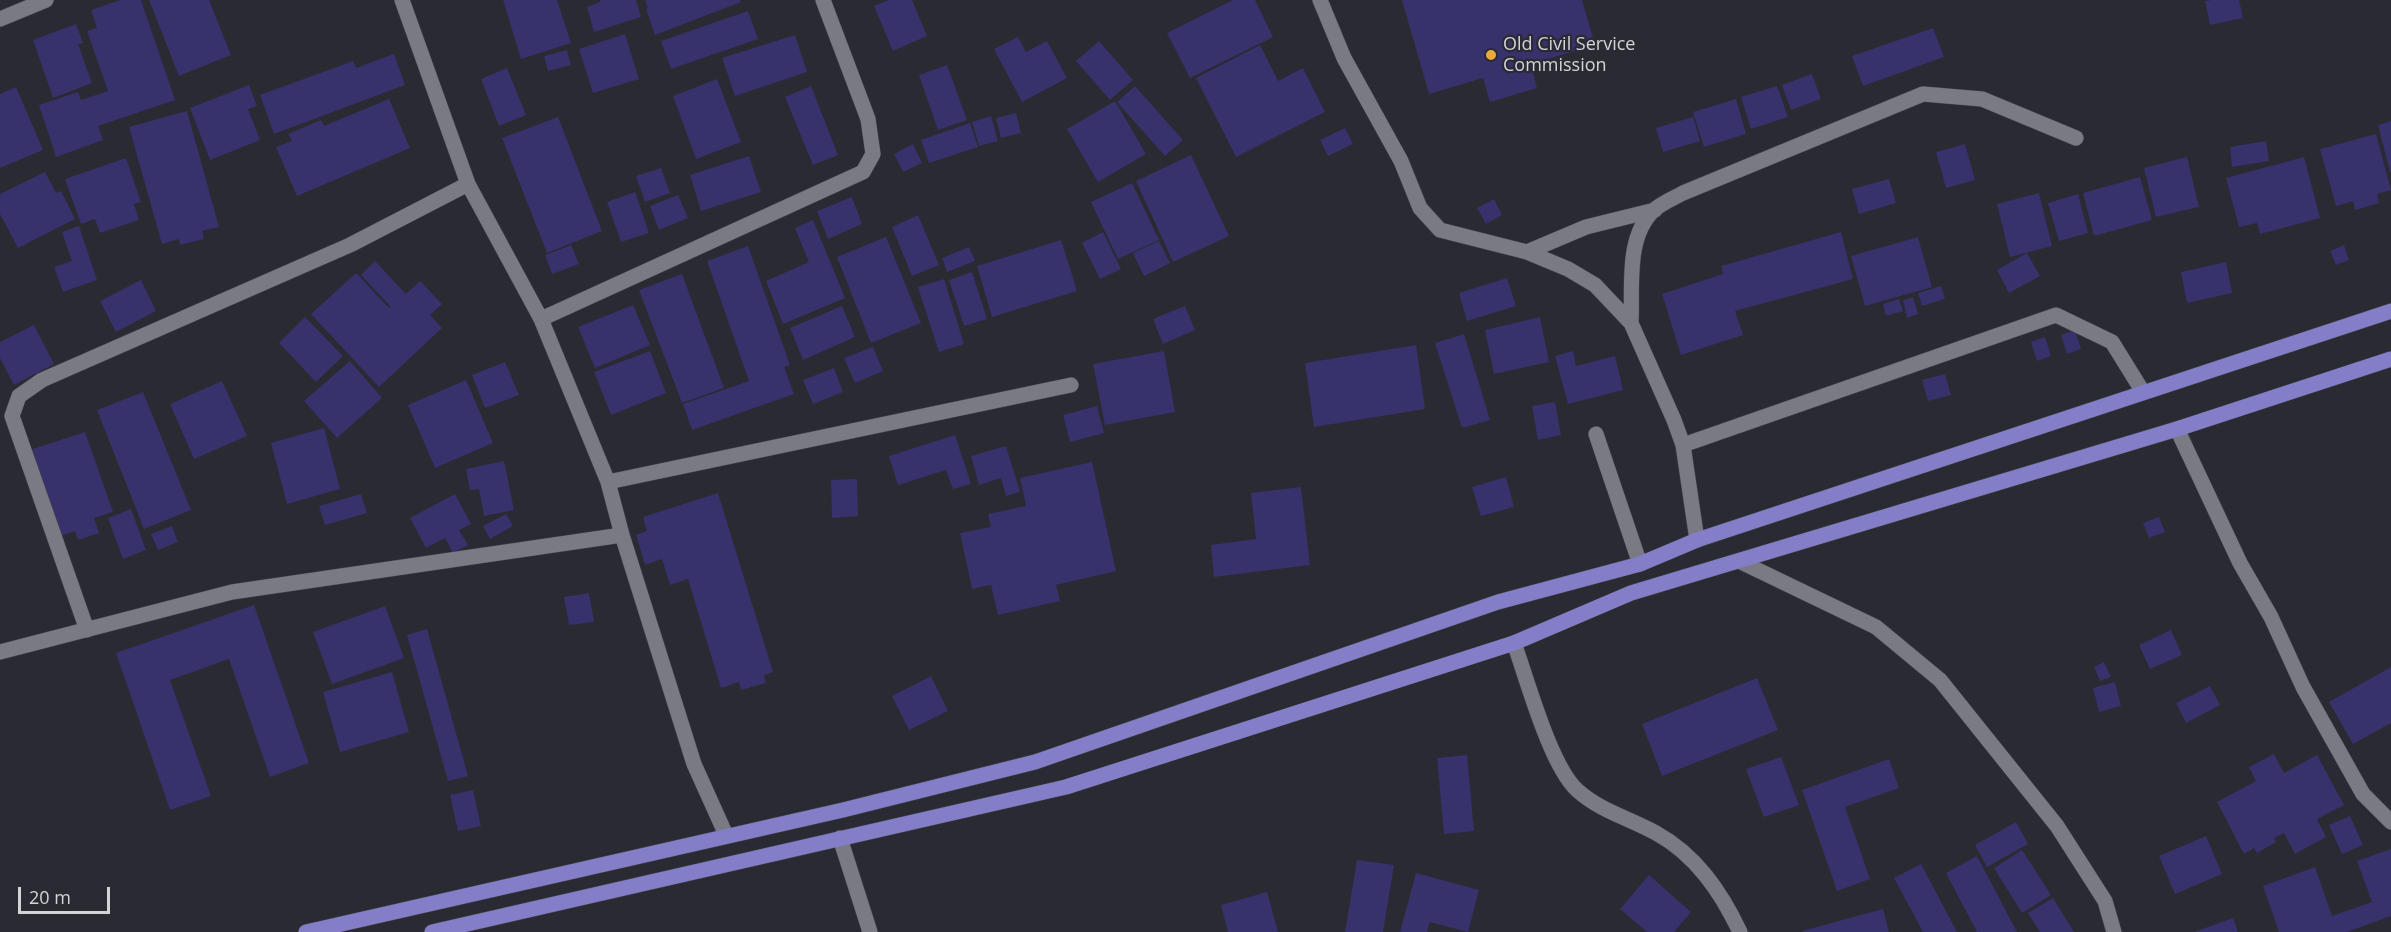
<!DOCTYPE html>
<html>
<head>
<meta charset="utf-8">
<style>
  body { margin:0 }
  #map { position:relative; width:2391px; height:932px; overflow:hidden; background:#2a2a33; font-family:"Open Sans",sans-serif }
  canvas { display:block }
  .scale { position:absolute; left:18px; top:887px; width:92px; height:27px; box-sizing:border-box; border:3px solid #d3d3d9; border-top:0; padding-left:8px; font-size:18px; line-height:21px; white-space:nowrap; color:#d3d3d9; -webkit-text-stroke:4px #2a2a33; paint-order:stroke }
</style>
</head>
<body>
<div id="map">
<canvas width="2391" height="932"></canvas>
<div class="scale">20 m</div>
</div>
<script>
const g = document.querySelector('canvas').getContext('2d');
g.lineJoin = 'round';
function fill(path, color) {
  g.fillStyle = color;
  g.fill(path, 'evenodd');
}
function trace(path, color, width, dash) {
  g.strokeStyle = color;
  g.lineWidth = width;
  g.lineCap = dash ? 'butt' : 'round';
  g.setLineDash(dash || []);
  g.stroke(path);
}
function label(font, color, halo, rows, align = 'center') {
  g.font = font + ' "Open Sans",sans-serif';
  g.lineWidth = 4.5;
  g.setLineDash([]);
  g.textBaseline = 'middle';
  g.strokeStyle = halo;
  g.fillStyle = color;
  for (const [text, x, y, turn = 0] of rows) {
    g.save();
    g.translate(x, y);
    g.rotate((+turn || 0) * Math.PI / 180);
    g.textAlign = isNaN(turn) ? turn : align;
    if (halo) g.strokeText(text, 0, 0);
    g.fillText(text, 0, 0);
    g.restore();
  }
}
const building = new Path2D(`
  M120,0H141L175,100L98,126L103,140L56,157L39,105L78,92L81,100L108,91L87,31L97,28L91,10Z
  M149,0H209L231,55L179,76Z
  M503,0H557L571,43L521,59Z
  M600,0H636L641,17L594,32L587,7L600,2Z
  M645,0H740L741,2L655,35L646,9L648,8Z
  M889,0H912L927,36L893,51L874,6Z
  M1233,0H1255L1273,37L1190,78L1167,33Z
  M1402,0H1582L1595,45L1531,64L1537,88L1490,102L1483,78L1429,94Z
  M2212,0H2239L2243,18L2210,25L2205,1Z
  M748,11L758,39L671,69L661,41Z
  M76,24L83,43L78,44L92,83L53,98L33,40Z
  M1933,28L1944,57L1863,86L1852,56Z
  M625,34L639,79L593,93L579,49Z
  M795,35L807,72L735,96L722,58Z
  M1018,37L1026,52L1047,41L1067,78L1022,102L994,49Z
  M1099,41L1133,80L1110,100L1076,61Z
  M1260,45L1278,81L1303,68L1325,112L1236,157L1196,78Z
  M567,50L571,65L548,71L544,56Z
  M394,54L405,85L274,134L260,95L353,61L356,68Z
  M947,65L967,120L938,130L919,75Z
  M507,68L526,115L499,126L481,79Z
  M1812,74L1821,99L1791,110L1782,85Z
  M717,79L741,142L696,159L673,96Z
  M249,85L257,106L248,109L260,140L210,160L190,108Z
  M811,86L838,155L813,165L785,97Z
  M1135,86L1183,140L1165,156L1117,102Z
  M1777,86L1788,117L1751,129L1741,97Z
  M16,87L43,150L0,168V94Z
  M389,99L410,148L297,196L276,147L292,141L288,134L321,120L324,126Z
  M1736,99L1746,134L1704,147L1693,112Z
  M1115,101L1146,154L1098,182L1067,129Z
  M187,111L219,227L202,231L204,239L180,245L179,239L162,244L129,127Z
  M1016,113L1021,133L1001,138L996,118Z
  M991,116L998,141L979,146L972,122Z
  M558,117L602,231L547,253L502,138Z
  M1693,117L1700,141L1663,152L1656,128Z
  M2391,121V172H2390L2378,125Z
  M970,123L978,147L929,163L921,140Z
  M1345,128L1353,144L1328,156L1320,140Z
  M2376,134L2391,190L2377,194L2379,203L2355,210L2353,201L2336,206L2320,149Z
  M2266,141L2269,161L2232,167L2230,147Z
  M913,144L922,163L903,172L894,154Z
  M1965,144L1975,180L1946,188L1936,152Z
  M1191,155L1229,236L1173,262L1136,181Z
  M749,156L761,192L701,211L690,175Z
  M2187,157L2199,207L2156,217L2144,168Z
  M2304,157L2320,218L2260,234L2257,223L2239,227L2226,178Z
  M126,158L141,202L134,204L139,220L100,233L95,219L81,224L65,179Z
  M661,168L670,193L645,202L636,176Z
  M45,172L56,193L61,191L75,219L18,248L0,214V194Z
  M2140,177L2152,220L2094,236L2083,193Z
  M1889,179L1896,203L1859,214L1852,189Z
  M1132,183L1159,240L1118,259L1091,202Z
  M635,192L649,233L621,242L607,202Z
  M2039,193L2052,246L2010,257L1997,204Z
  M2078,194L2088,233L2059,241L2048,203Z
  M678,195L688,218L659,230L650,206Z
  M852,197L862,224L828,239L817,211Z
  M1494,199L1502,215L1486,224L1477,208Z
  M918,215L939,265L912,276L892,227Z
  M813,220L845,298L783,324L766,281L809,262L795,228Z
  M79,226L97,280L63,292L54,267L72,261L62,232Z
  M1103,232L1121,269L1100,279L1082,243Z
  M1841,232L1853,279L1735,311L1743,335L1681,355L1662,294L1723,274L1721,266Z
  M886,237L921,323L871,343L837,257Z
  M1918,237L1932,287L1865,306L1851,256Z
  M1061,240L1077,291L992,317L977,266Z
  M1159,241L1170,263L1144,276L1133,253Z
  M571,245L579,264L552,274L545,255Z
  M2344,245L2349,260L2336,265L2330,251Z
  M748,246L790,365L784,367L794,394L692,430L683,404L749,381L707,261Z
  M969,247L975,261L947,272L942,258Z
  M2027,253L2040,276L2009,293L1997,270Z
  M375,261L406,294L420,281L442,304L430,315L442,328L379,387L311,314L356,273L389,308L390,306L361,275Z
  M2226,262L2232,293L2187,303L2181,272Z
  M972,272L987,319L964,326L949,280Z
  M682,274L724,388L682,403L639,290Z
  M1507,278L1516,306L1467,321L1459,293Z
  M944,279L964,344L939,352L918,287Z
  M141,280L156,311L116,332L100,301Z
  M1941,286L1945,299L1922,306L1918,293Z
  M1913,297L1918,314L1907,318L1903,300Z
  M1899,299L1903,311L1886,316L1883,304Z
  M633,305L650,345L595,368L578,327Z
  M842,306L855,337L803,360L790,328Z
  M1185,306L1195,330L1163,344L1153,319Z
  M305,317L343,356L316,382L279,343Z
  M1540,317L1549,362L1494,374L1485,330Z
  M34,325L54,364L14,385L0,358V342Z
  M2075,330L2081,349L2067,354L2061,335Z
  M1464,334L1490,420L1462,428L1435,343Z
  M2045,337L2051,356L2037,361L2031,342Z
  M1416,345L1425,409L1314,427L1305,363Z
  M873,347L883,371L855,383L844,358Z
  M650,351L666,393L611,415L594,372Z
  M1164,351L1175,412L1105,425L1093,364Z
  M1573,351L1576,366L1615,356L1623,390L1568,404L1555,356Z
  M350,361L382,398L337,438L304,401Z
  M505,362L519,395L485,408L472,375Z
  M834,368L843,392L813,404L803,380Z
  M1945,374L1951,395L1928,401L1922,380Z
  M466,380L493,443L435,468L408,405Z
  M222,381L247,436L194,459L170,404Z
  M143,392L191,510L144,529L97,410Z
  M1555,402L1561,435L1538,440L1532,406Z
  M1097,406L1104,433L1070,442L1063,415Z
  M324,428L340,489L287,504L271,443Z
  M85,432L113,512L94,518L99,533L78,540L75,531L60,536L30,450Z
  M955,435L971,484L953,489L946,470L898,485L889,456Z
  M1006,446L1020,492L1006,496L1001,478L979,485L971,456Z
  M504,461L514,510L484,516L479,489L470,490L466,469Z
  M1092,462L1116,571L1056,585L1060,601L998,615L991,585L972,589L960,533L991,527L988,514L1026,506L1020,478Z
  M1506,477L1514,507L1481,516L1472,487Z
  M857,479L858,516L832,518L831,480Z
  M1301,487L1310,565L1214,577L1211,545L1256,539L1251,493Z
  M718,493L773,672L764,675L766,683L741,690L739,682L721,688L688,579L670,585L662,559L645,565L636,535L647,531L643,517Z
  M361,494L367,513L325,525L319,506Z
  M455,494L471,524L459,530L468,545L453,553L445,538L426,548L410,518Z
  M131,509L146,550L123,559L108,518Z
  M506,514L513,526L490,539L483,526Z
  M2159,517L2165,532L2149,538L2143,523Z
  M172,526L178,542L158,550L151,534Z
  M589,593L594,622L569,625L564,597Z
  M254,605L309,763L270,777L229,659L170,680L211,796L170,810L116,653Z
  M385,606L404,658L332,684L313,632Z
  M427,629L468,776L448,781L407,635Z
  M2171,630L2182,655L2150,669L2139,645Z
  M2104,662L2111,677L2100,681L2094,667Z
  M2391,667V723L2353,744L2329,702Z
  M392,672L409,732L340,752L323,692Z
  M931,676L948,711L909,730L892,696Z
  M1757,678L1778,730L1662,776L1642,724Z
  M2115,682L2121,706L2099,712L2093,688Z
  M2210,686L2220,705L2186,723L2176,703Z
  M2274,754L2284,773L2317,755L2344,805L2317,819L2326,837L2295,854L2284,833L2274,838L2276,842L2257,853L2254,848L2244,854L2217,802L2256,781L2249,767Z
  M1467,755L1474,831L1444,834L1437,758Z
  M1781,757L1799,805L1764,817L1746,769Z
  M1889,759L1899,788L1845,807L1870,879L1837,891L1802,790Z
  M473,790L481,826L458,831L450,795Z
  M2350,816L2363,845L2342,854L2329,825Z
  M2016,822L2028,844L1987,867L1975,845Z
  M2206,836L2222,874L2175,894L2159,856Z
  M2391,849V916L2347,932H2279L2263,886L2315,867L2332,916L2372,902L2357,861Z
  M2022,850L2051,895L2022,913L1994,868Z
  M1977,856L2017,932H1977L1946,873Z
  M1357,860L1394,865L1383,932H1345Z
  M1921,864L1957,932H1923L1894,878Z
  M1416,873L1479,890L1468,932L1430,922L1427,932H1400Z
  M1649,875L1691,912L1674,932H1647L1620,909Z
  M1267,892L1278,932H1228L1221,905Z
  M2053,898L2074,932H2040L2028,913Z
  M1883,909L1889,932H1803L1802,931Z
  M2233,918L2238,932H2194Z`);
const minor = new Path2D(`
  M402,0L468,184L541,319L608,482L622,535L694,764L726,835
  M1320,0L1344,58L1401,161L1420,208L1440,230L1527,252L1568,269L1595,285L1631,323L1674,420L1683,445L1697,540
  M0,19L46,0
  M1527,252L1586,227L1655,210
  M541,319L863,172L873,154L868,119L823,0
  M1631,323C1633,288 1625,237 1654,210C1662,203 1674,198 1683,193L1923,94L1982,99L2076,138
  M2177,429L2240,563L2271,617L2303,687L2363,794L2391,822
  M1596,434L1640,564
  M1683,445L2056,315L2112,342L2143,392
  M608,482L1071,385
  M1739,561L1876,627L1940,680L2057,826L2105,901L2114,932
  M87,630L12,416L19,396L42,380L350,245L468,184
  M1514,643C1527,679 1550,765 1577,790C1600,811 1629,818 1656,833C1696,855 1721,892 1740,932
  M0,652L232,592L622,535
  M840,838L870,932`);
const major = new Path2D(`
  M306,932L843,810L1035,762L1498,602L1640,564L1697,540L2391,311
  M432,932L1066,787L1514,643L1631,593L2177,429L2391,359`);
const markers = [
  [1491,55,6,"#eda83b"]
];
const poiNames = [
  ["Old Civil Service",1503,45],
  ["Commission",1503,66]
];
fill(building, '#37316c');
trace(minor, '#45454c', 16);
trace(major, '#45454c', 16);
trace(minor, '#7a7a85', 15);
trace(major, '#847ec9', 15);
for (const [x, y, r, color] of markers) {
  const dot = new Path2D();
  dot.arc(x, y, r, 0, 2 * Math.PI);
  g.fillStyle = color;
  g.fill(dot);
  trace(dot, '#2a2a33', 2);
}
label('18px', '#d3d3d9', '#2a2a33', poiNames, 'left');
</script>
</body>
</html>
